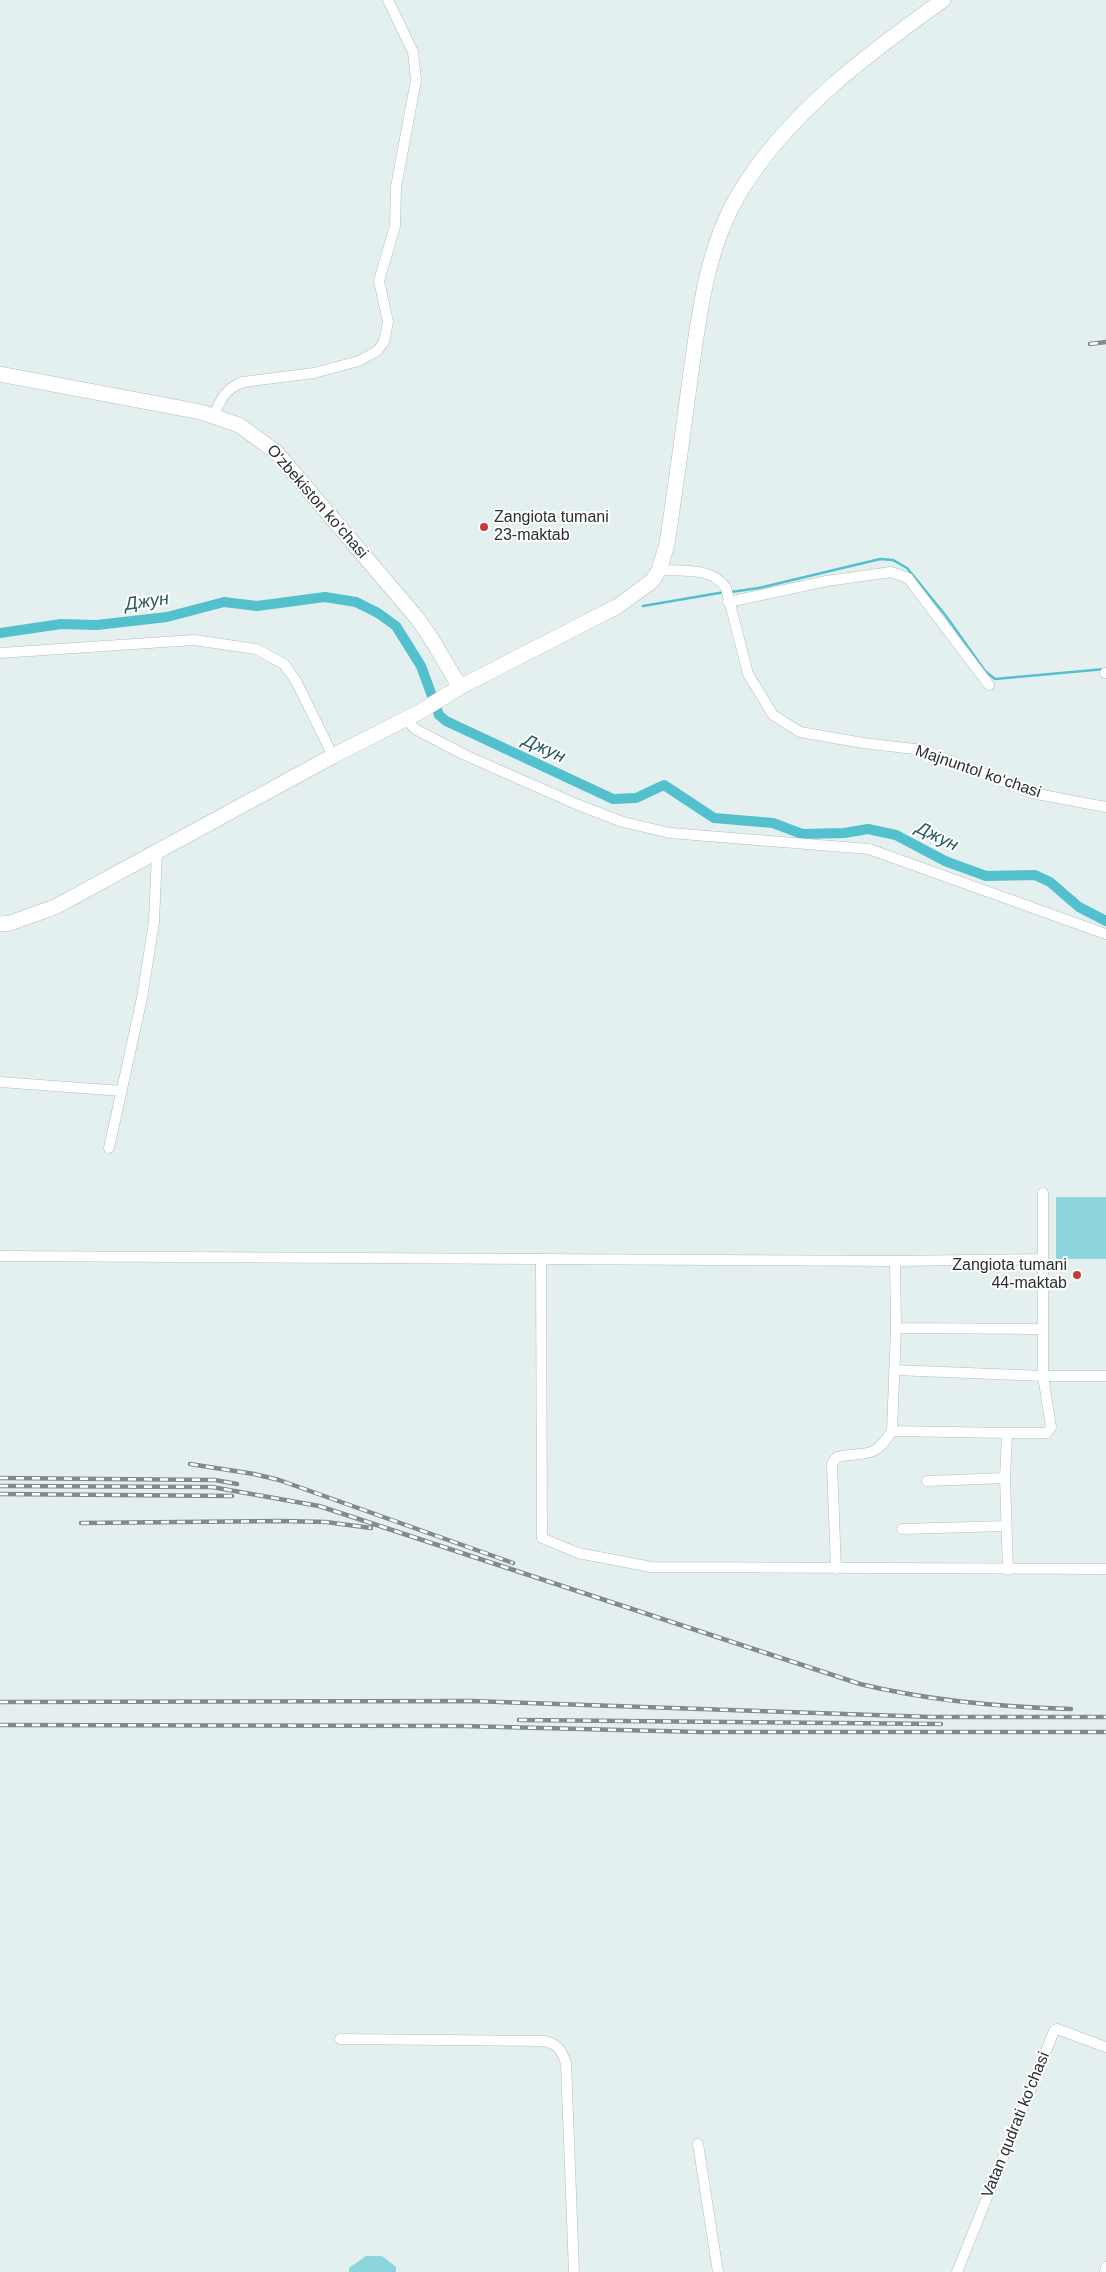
<!DOCTYPE html>
<html>
<head>
<meta charset="utf-8">
<style>
  body { margin:0 }
  canvas { display:block; background:#e4eff0 }
</style>
</head>
<body>
<canvas width="1106" height="2272"></canvas>
<script>
const g = document.querySelector('canvas').getContext('2d');
g.lineJoin = 'round';
function fill(path, color) {
  g.fillStyle = color;
  g.fill(path, 'evenodd');
}
function trace(path, color, width, dash) {
  g.strokeStyle = color;
  g.lineWidth = width;
  g.lineCap = dash ? 'butt' : 'round';
  g.setLineDash(dash || []);
  g.stroke(path);
}
function label(font, color, halo, rows, align = 'center') {
  g.font = font + ' Arial,sans-serif';
  g.lineWidth = 4;
  g.setLineDash([]);
  g.textBaseline = 'middle';
  g.strokeStyle = halo;
  g.fillStyle = color;
  for (const [text, x, y, turn = 0] of rows) {
    g.save();
    g.translate(x, y);
    g.rotate((+turn || 0) * Math.PI / 180);
    g.textAlign = isNaN(turn) ? turn : align;
    if (halo) g.strokeText(text, 0, 0);
    g.fillText(text, 0, 0);
    g.restore();
  }
}
const green = new Path2D(`
  M1056,1197H1106V1259H1056Z
  M366,2256H382L396,2267V2272H349V2268Z`);
const stream = new Path2D(`
  M731,592L759,588L880,559L893,560L907,568L946,616L985,671L995,679L1105,669
  M643,606L725,592`);
const canal = new Path2D(`
  M0,633L61,624L97,625L167,617L224,602L257,606L325,597L356,602L378,613L396,626L421,666L439,715L446,721L613,799L636,798L664,785L714,818L773,823L802,834L844,833L868,829L896,835L945,861L986,876L1035,875L1050,882L1079,907L1106,921`);
const minor = new Path2D(`
  M214,415C221,399 225,389 243,382L314,373L359,361L377,351L384,342L388,322L379,281L395,226L396,187L416,80L413,52L388,0
  M659,570C681,571 713,567 726,588L748,674L773,715L800,732L863,743L923,750L1032,793L1106,807
  M728,602L827,581L891,572L908,578L989,685
  M0,653L194,640L256,649L284,664L296,681L333,756
  M1105,673H1106
  M406,719L415,729L465,755L576,804L623,822L670,833L869,849L1106,934
  M0,1082L122,1091
  M109,1148L142,998L154,922L157,852
  M0,1256L895,1261L1043,1259
  M541,1259L542,1538L578,1553L651,1567L1106,1569
  M896,1328L1043,1329
  M894,1370L1043,1376H1106
  M892,1431L896,1328L895,1261
  M927,1481L1005,1478
  M902,1529L1006,1526
  M836,1569L832,1464L837,1457C866,1450 872,1462 892,1431L1007,1433
  M1008,1570L1005,1478L1007,1433H1047L1051,1427L1043,1376V1193
  M340,2039L544,2041C558,2044 561,2050 566,2063L574,2272
  M698,2144L718,2272
  M957,2272L1054,2031L1057,2029L1106,2047
  M1105,2272L1106,2267`);
const secondary = new Path2D(`
  M0,374L201,412L239,425L276,452L417,618L429,635L460,687
  M0,924L10,923L55,907L333,756L421,711L460,687L618,606L652,581L659,570L667,544C675,492 682,439 689,387C698,323 705,250 739,194C787,113 868,54 943,0`);
const rail = new Path2D(`
  M1090,344L1106,342
  M190,1464L254,1474L279,1480L513,1563
  M0,1478L215,1480L237,1484
  M0,1486L212,1487L319,1506L860,1684C930,1701 999,1707 1071,1709
  M0,1494L232,1496
  M81,1523L281,1521L326,1522L371,1528
  M0,1702L471,1701L931,1717H1106
  M519,1720L941,1724
  M0,1725L462,1726L700,1732H1106`);
const markers = [
  [484,527,5,"#c73837"],
  [1077,1275,5,"#c73837"]
];
const streetNames = [
  ["O'zbekiston ko'chasi",317,502,49],
  ["Majnuntol ko‘chasi",978,772,19],
  ["Vatan qudrati ko'chasi",1016,2125,-68]
];
const poiNames = [
  ["Zangiota tumani",494,518],
  ["23-maktab",494,536],
  ["Zangiota tumani",1067,1266,"right"],
  ["44-maktab",1067,1284,"right"]
];
const waterNames = [
  ["Джун",147,602,-8],
  ["Джун",544,749,25],
  ["Джун",937,837,26]
];
fill(green, '#8cd5dd');
trace(stream, '#53c0cd', 2.5);
trace(canal, '#53c0cd', 10);
trace(minor, '#b2bdbe', 11);
trace(secondary, '#b2bdbe', 16);
trace(minor, '#fff', 10);
trace(secondary, '#fff', 15);
trace(rail, '#838a8b', 4.5);
trace(rail, '#fff', 2.5, [8]);
for (const [x, y, r, color] of markers) {
  const dot = new Path2D();
  dot.arc(x, y, r, 0, 2 * Math.PI);
  g.fillStyle = color;
  g.fill(dot);
  trace(dot, '#fff', 2);
}
label('16px', '#2b2f30', '#fff', streetNames);
label('16px', '#2b2f30', '#fff', poiNames, 'left');
label('italic 18px', '#29595e', '#fff', waterNames);
</script>
</body>
</html>
